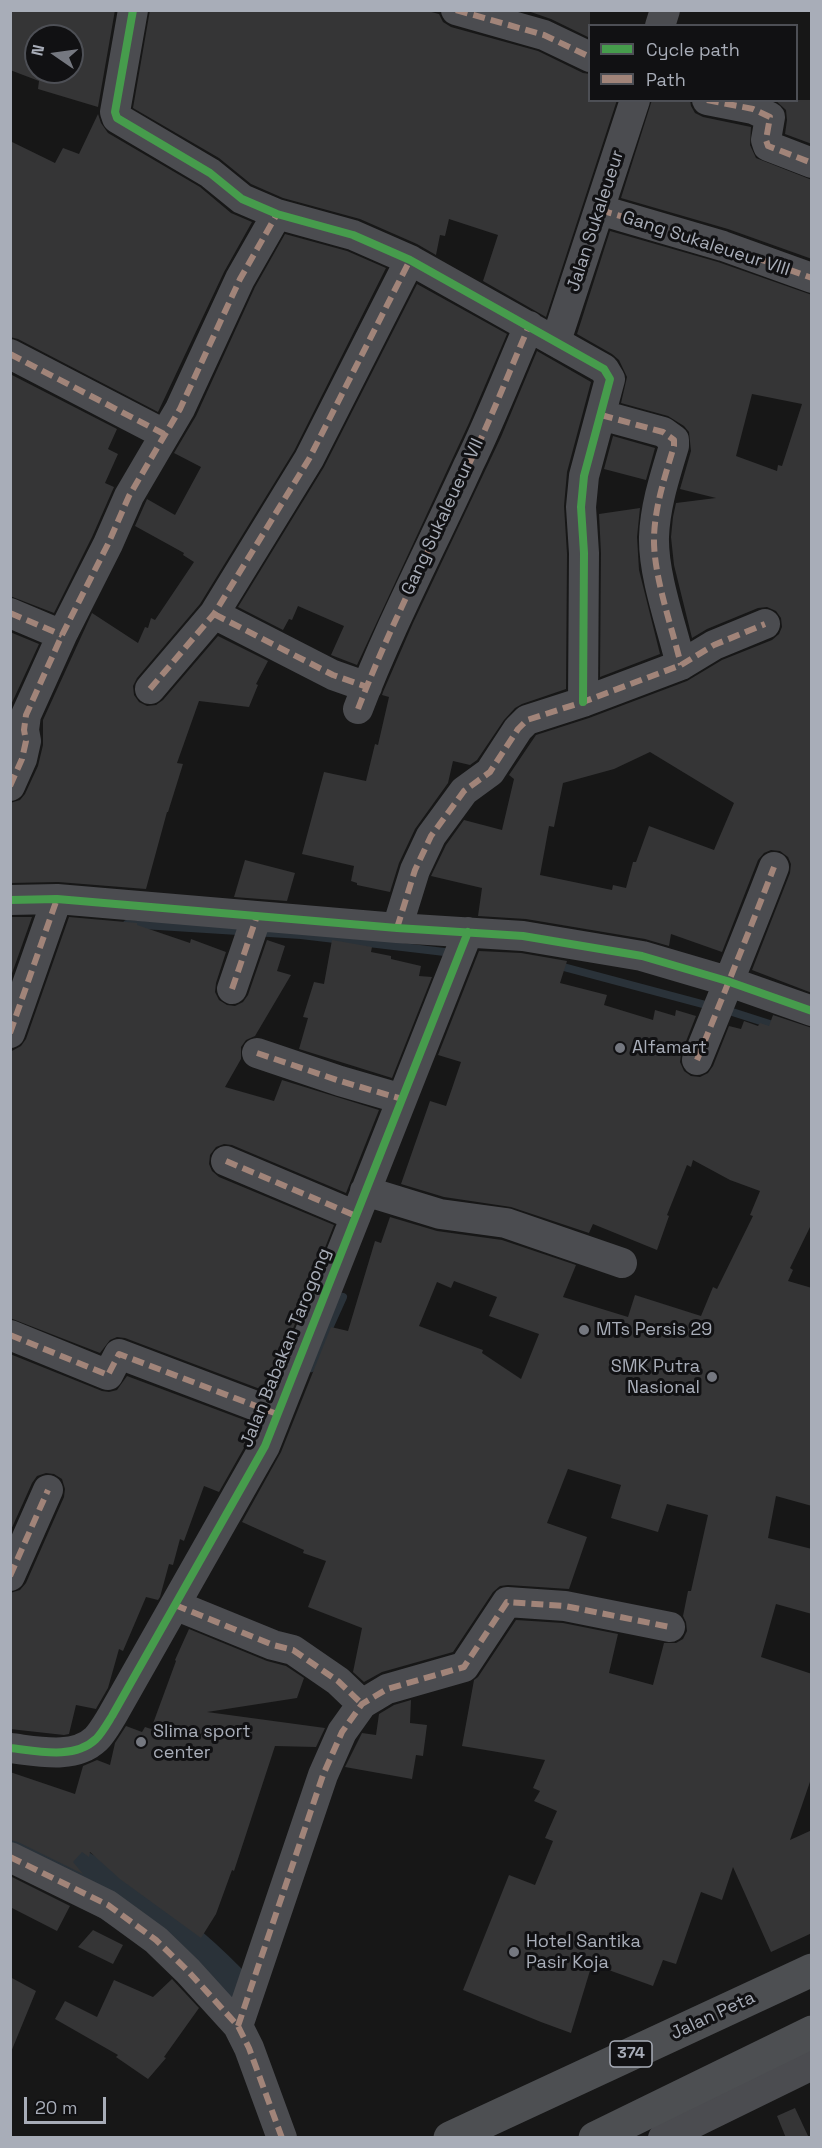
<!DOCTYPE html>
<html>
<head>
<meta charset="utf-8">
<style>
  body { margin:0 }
  #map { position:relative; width:822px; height:2148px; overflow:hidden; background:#171717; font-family:"Space Grotesk",sans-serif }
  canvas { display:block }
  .frame { position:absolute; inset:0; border:12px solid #a8adb8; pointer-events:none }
  .legend { position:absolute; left:588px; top:24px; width:210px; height:78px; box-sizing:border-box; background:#111113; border:2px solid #4d4f55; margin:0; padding:8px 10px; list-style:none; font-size:18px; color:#a8adb8 }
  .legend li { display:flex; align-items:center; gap:12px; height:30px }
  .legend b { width:30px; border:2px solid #4d4f55 }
  .north { position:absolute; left:24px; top:24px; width:60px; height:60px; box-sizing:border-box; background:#111113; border:2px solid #4d4f55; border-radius:50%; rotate:283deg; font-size:16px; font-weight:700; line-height:24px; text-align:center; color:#a8adb8 }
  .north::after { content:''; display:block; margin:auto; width:21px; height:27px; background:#757880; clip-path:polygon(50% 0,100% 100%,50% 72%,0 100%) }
  .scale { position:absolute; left:24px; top:2097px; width:82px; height:27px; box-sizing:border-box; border:3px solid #a8adb8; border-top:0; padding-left:8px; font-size:18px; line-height:21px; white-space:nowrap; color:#a8adb8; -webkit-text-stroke:4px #111113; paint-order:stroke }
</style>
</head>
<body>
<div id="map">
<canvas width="822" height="2148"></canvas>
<div class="frame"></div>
<ul class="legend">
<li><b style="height:8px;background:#469c4c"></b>Cycle path</li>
<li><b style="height:8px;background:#a18479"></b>Path</li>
</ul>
<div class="north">N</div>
<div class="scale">20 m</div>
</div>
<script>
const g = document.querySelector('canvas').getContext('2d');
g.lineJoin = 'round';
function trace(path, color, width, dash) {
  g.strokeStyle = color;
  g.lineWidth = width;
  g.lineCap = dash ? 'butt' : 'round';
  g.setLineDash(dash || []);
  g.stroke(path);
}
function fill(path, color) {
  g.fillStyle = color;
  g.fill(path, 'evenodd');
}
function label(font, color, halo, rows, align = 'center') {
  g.font = font + ' "Space Grotesk",sans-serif';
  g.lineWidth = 6;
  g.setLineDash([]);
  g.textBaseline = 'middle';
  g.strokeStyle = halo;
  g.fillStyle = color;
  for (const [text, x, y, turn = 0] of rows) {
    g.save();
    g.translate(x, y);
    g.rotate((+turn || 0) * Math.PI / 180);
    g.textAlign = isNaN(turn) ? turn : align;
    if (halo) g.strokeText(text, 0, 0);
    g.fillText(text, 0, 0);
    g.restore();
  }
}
const stream = new Path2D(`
  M127,924L301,935L453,953
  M556,965L706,1005
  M723,1009L779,1027
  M311,1368L343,1297`);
const river = new Path2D(`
  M10,1838C95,1881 169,1927 234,1997`);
const building = new Path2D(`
  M10,10H115L98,107L38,89L39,81L10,70ZM36,36H72V72H36Z
  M150,10H424L439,14L443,22L451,27L538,51L583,73L590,74V100H617L546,317L483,281L498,235L449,219L445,236L440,235L436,255L417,244L360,219L283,198L251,184L219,158L133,108Z
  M525,10H590V38L551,19Z
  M652,100H690L691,106L695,113L703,117L751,127L750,145L756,158L812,180V259L728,229L621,198Z
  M775,100H812V144L785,134L787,120L786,110Z
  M98,114L101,123L108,133L200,187L231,213L252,222L224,272L158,412L18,339L10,337V141L55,163L63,148L79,154Z
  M610,231L718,262L812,295V993L752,970L790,873L791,864L788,857L780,851L771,850L764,853L758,860L722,952L671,934L669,946L645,939L526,919L478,916L482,888L431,876L446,845L464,820L502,830L514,779L509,775L536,735L589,718L687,681L722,660L772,640L779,634L782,627L781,618L776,611L767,607L758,608L707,629L692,638L674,565L671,537L673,517L676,503L716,498L680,489L691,451L689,432L684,426L668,416L621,403L627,377L619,360L612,354L577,334ZM752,394L802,404L782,466L778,465L777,471L736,456ZM650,752L734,803L714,850L649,826L636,862H633L626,888L613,885L612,890L540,875L549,826L554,827L563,783L614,769Z
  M285,234L347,251L386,268L294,451L200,604L137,678L133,686L134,695L139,702L147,706L156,705L163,700L218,636L268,661L256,684L258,685L249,707L199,701L177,763L183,764L168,812H167L146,889L58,882L10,883V803L20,800L25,794L38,766L43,745V720L92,613L138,643L145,627L148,628L151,618L155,620L194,562L183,555L184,553L135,526L147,499L175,515L201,467L174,453L196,416L255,287Z
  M417,284L507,334L469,423L357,665L331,655L344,626L298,606L292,620L289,619L283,630L238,607L324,467Z
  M537,351L591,382L567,472L564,506L567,554L566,689L522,704L515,708L504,720L477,760L470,765L453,761L448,783L415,829L399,863L390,892L357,885V883L351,881L354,866L302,854L324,772L366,781L375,744L378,745L389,697L382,695L383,692L413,623L501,437Z
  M10,374L117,429L108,449L118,454L105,483L114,487L92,537L54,613L10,596Z
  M613,436L655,448L646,480L604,469Z
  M640,508L637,537L639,570L660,654L600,677L601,553L599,514Z
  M10,632L39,644L10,707Z
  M245,860L295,873L287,901L234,897Z
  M10,917H32L10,979Z
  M69,917L137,923V925L190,943L191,939L226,952L216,983L215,992L219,1000L227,1005L235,1006L243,1002L248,995L267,940L285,946L277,971L291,975L255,1036L246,1040L241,1047V1059L225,1087L274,1101L282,1080L379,1110L346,1193L232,1145L224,1144L216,1147L210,1155L209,1164L212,1171L219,1177L334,1225L268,1392L125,1338L117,1337L110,1340L100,1353L10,1318V1052L21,1046L26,1039Z
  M332,940L372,947L371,952L391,956V959L421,966L419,976L432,977L392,1078L299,1049L308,1018L303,1017L314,982L324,984Z
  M479,951L521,953L567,961L560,983L607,995L604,1005L653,1020L655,1010L675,1016L676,1010L696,1016L681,1054L680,1062L684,1071L691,1076L700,1077L708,1073L713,1066L729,1026L741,1029L744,1021L758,1026L760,1023L769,1026L773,1015L812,1028V1223L790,1268L793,1270L788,1281L812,1288V1506L776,1496L768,1538L812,1549V1614L776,1604L761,1657L812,1674V1776L790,1840L812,1830V1933L771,1952L733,1867L722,1900L701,1892L676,1964L663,1960L653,1986L592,1964L571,2033L541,2022L463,1990L509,1875L535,1885L553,1841L545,1838L557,1811L534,1801L540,1791L533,1788L545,1760L462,1746L474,1680L478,1677L516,1620L563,1623L618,1634L609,1673L653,1685L664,1643H676L683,1639L687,1631L686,1622L683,1616L688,1591H691L708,1515L667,1504L658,1532L611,1518L621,1485L568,1469L547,1523L587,1537L569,1589L508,1585L500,1586L493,1592L453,1652L382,1672L364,1682L353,1672L362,1628L308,1607L326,1561L303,1553L304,1550L242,1522L281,1452L331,1327L348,1331L375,1241L381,1243L390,1217L437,1231L502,1240L576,1265L563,1297L628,1317L635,1295L701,1316L713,1287L717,1289L753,1216L750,1215L760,1191L730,1180L693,1160L691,1167L687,1165L667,1215L669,1216L657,1250L593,1224L589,1233L511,1207L444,1197L401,1184L430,1101L446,1106L461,1062L438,1055ZM454,1281L497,1297L489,1316L539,1334L521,1379L482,1353L483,1350L419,1326L437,1282L451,1288Z
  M10,1354L102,1391L109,1392L117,1390L127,1376L255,1424L249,1439L219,1492L204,1486L184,1541L180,1539L173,1565L169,1564L160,1597L158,1600L146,1597L123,1651L119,1649L108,1688L97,1707L96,1709L76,1705L69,1734L64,1735L10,1729V1593L20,1590L26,1583L64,1497L65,1489L62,1479L54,1474L46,1473L37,1476L32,1483L10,1532Z
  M189,1629L267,1661L286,1666L304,1678L297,1698L207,1712L325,1728L316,1747L275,1746L234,1871L232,1870L216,1914L201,1938L120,1879L90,1852L89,1857L82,1852L73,1862L83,1874L18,1842L10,1840V1772L75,1794L83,1766L97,1760L110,1765L115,1743L126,1726L142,1732L145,1727L151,1729L176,1661L175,1660Z
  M411,1700L410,1723L427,1725L423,1756L416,1755L412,1779L345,1767L362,1733L376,1735L379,1714L394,1705Z
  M10,1876L70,1906L57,1931L10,1907Z
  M93,1930L123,1945L113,1964L78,1947Z
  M10,1977L36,1991L11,2052H10Z
  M172,1979L199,2008L164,2057L166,2058L148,2079L116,2057L118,2055L55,2019L65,2001L97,2017L114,1980L153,1997Z
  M795,2108L809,2138H786L777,2116Z`);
const minor = new Path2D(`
  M133,10L115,112L117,118L210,173L242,199L277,214L353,235L410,260L604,369L610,379L584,476L581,507L584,553L583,702
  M456,10L544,35L590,57
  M660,26L665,10
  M707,100L753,109L770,117L766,140L768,146L812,163
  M600,210L723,246L812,278
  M556,341L635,100
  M10,354L164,434
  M601,415L663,432L674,440V446C665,476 655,506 654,537C653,575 672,627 681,665
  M10,613L62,635
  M214,614L333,675L367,687
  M150,689L214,614L309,459L410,260
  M358,709C390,625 432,546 469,464C491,419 509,372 529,326
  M10,786L22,759L26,741L24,730L26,715L62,635L108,544L129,496L180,409L240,279L277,214
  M10,900L57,899L397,928L523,936L642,956L727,981L812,1011
  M397,928L415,870L431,836L464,791L490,772L518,729L527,720L583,702L681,665L714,645L765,624
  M232,989L257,916
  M10,1033L57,899
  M257,1053L340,1081L402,1099
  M697,1060C723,996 749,932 774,867
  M226,1161L356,1216
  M365,1191L440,1214L506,1223L622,1263
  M10,1335L108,1375L119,1354L277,1414
  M10,1576L48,1490
  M175,1605L273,1645L293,1650L338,1681L362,1704
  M10,1748C37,1751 74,1760 96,1739C102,1733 107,1724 112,1716L265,1446L468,932
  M10,1857L108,1905L156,1940L188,1971L238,2026L249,2048L282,2138
  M238,2026L323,1775L342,1732L362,1704L387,1689L464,1667L507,1602L565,1606L670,1627
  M663,2138L812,2065`);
const major = new Path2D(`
  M450,2138L812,1970
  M595,2138L812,2032`);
const quiet = new Path2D(`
  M456,10L544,35L590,57
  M707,100L753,109L770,117L766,140L768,146L812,163
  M600,210L723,246L812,278
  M10,354L164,434
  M601,415L663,432L674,440V446C665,476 655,506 654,537C653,575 672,627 681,665
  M10,613L62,635
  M214,614L333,675L367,687
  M150,689L214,614L309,459L410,260
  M358,709C390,625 432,546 469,464C491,419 509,372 529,326
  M10,786L22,759L26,741L24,730L26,715L62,635L108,544L129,496L180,409L240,279L277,214
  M397,928L415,870L431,836L464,791L490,772L518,729L527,720L583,702L681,665L714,645L765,624
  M232,989L257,916
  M10,1033L57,899
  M257,1053L340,1081L402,1099
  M697,1060C723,996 749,932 774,867
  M226,1161L356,1216
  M10,1335L108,1375L119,1354L277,1414
  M10,1576L48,1490
  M175,1605L273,1645L293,1650L338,1681L362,1704
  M10,1857L108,1905L156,1940L188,1971L238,2026L249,2048L282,2138
  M238,2026L323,1775L342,1732L362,1704L387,1689L464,1667L507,1602L565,1606L670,1627`);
const cycleway = new Path2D(`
  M133,10L115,112L117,118L210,173L242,199L277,214L353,235L410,260L604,369L610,379L584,476L581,507L584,553L583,702
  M10,900L57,899L397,928L523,936L642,956L727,981L812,1011
  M10,1748C37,1751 74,1760 96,1739C102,1733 107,1724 112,1716L265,1446L468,932`);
const markers = [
  [620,1048,6,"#757880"],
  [584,1330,6,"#757880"],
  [712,1377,6,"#757880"],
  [141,1742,6,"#757880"],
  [514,1952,6,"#757880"]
];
const shields = [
  [631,2054,42]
];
const shieldNames = [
  ["374",631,2054]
];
const streetNames = [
  ["Jalan Sukaleueur",596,221,-72],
  ["Gang Sukaleueur VIII",706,244,18],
  ["Gang Sukaleueur VII",443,517,-65],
  ["Jalan Babakan Tarogong",286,1348,-68],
  ["Jalan Peta",713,2016,-25]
];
const poiNames = [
  ["Alfamart",632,1048],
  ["MTs Persis 29",596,1330],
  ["SMK Putra",700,1367,"right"],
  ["Nasional",700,1388,"right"],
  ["Slima sport",153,1732],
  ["center",153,1753],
  ["Hotel Santika",526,1942],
  ["Pasir Koja",526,1963]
];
trace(stream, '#2a3239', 8);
trace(river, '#2a3239', 50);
fill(building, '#353536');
trace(minor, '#4b4c50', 30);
trace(major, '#4d4f52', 33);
trace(quiet, '#a18479', 6, [12, 6]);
trace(cycleway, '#469c4c', 8);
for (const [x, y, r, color] of markers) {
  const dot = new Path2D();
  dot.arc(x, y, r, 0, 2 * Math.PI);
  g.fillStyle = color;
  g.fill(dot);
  trace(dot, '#111113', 2);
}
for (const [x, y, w] of shields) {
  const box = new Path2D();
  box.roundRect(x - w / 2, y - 13, w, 26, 4.5);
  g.fillStyle = '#111113';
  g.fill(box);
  trace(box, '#a8adb8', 1.5);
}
label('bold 16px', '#a8adb8', null, shieldNames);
label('18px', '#a8adb8', '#111113', streetNames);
label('18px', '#a8adb8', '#111113', poiNames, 'left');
</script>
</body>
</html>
